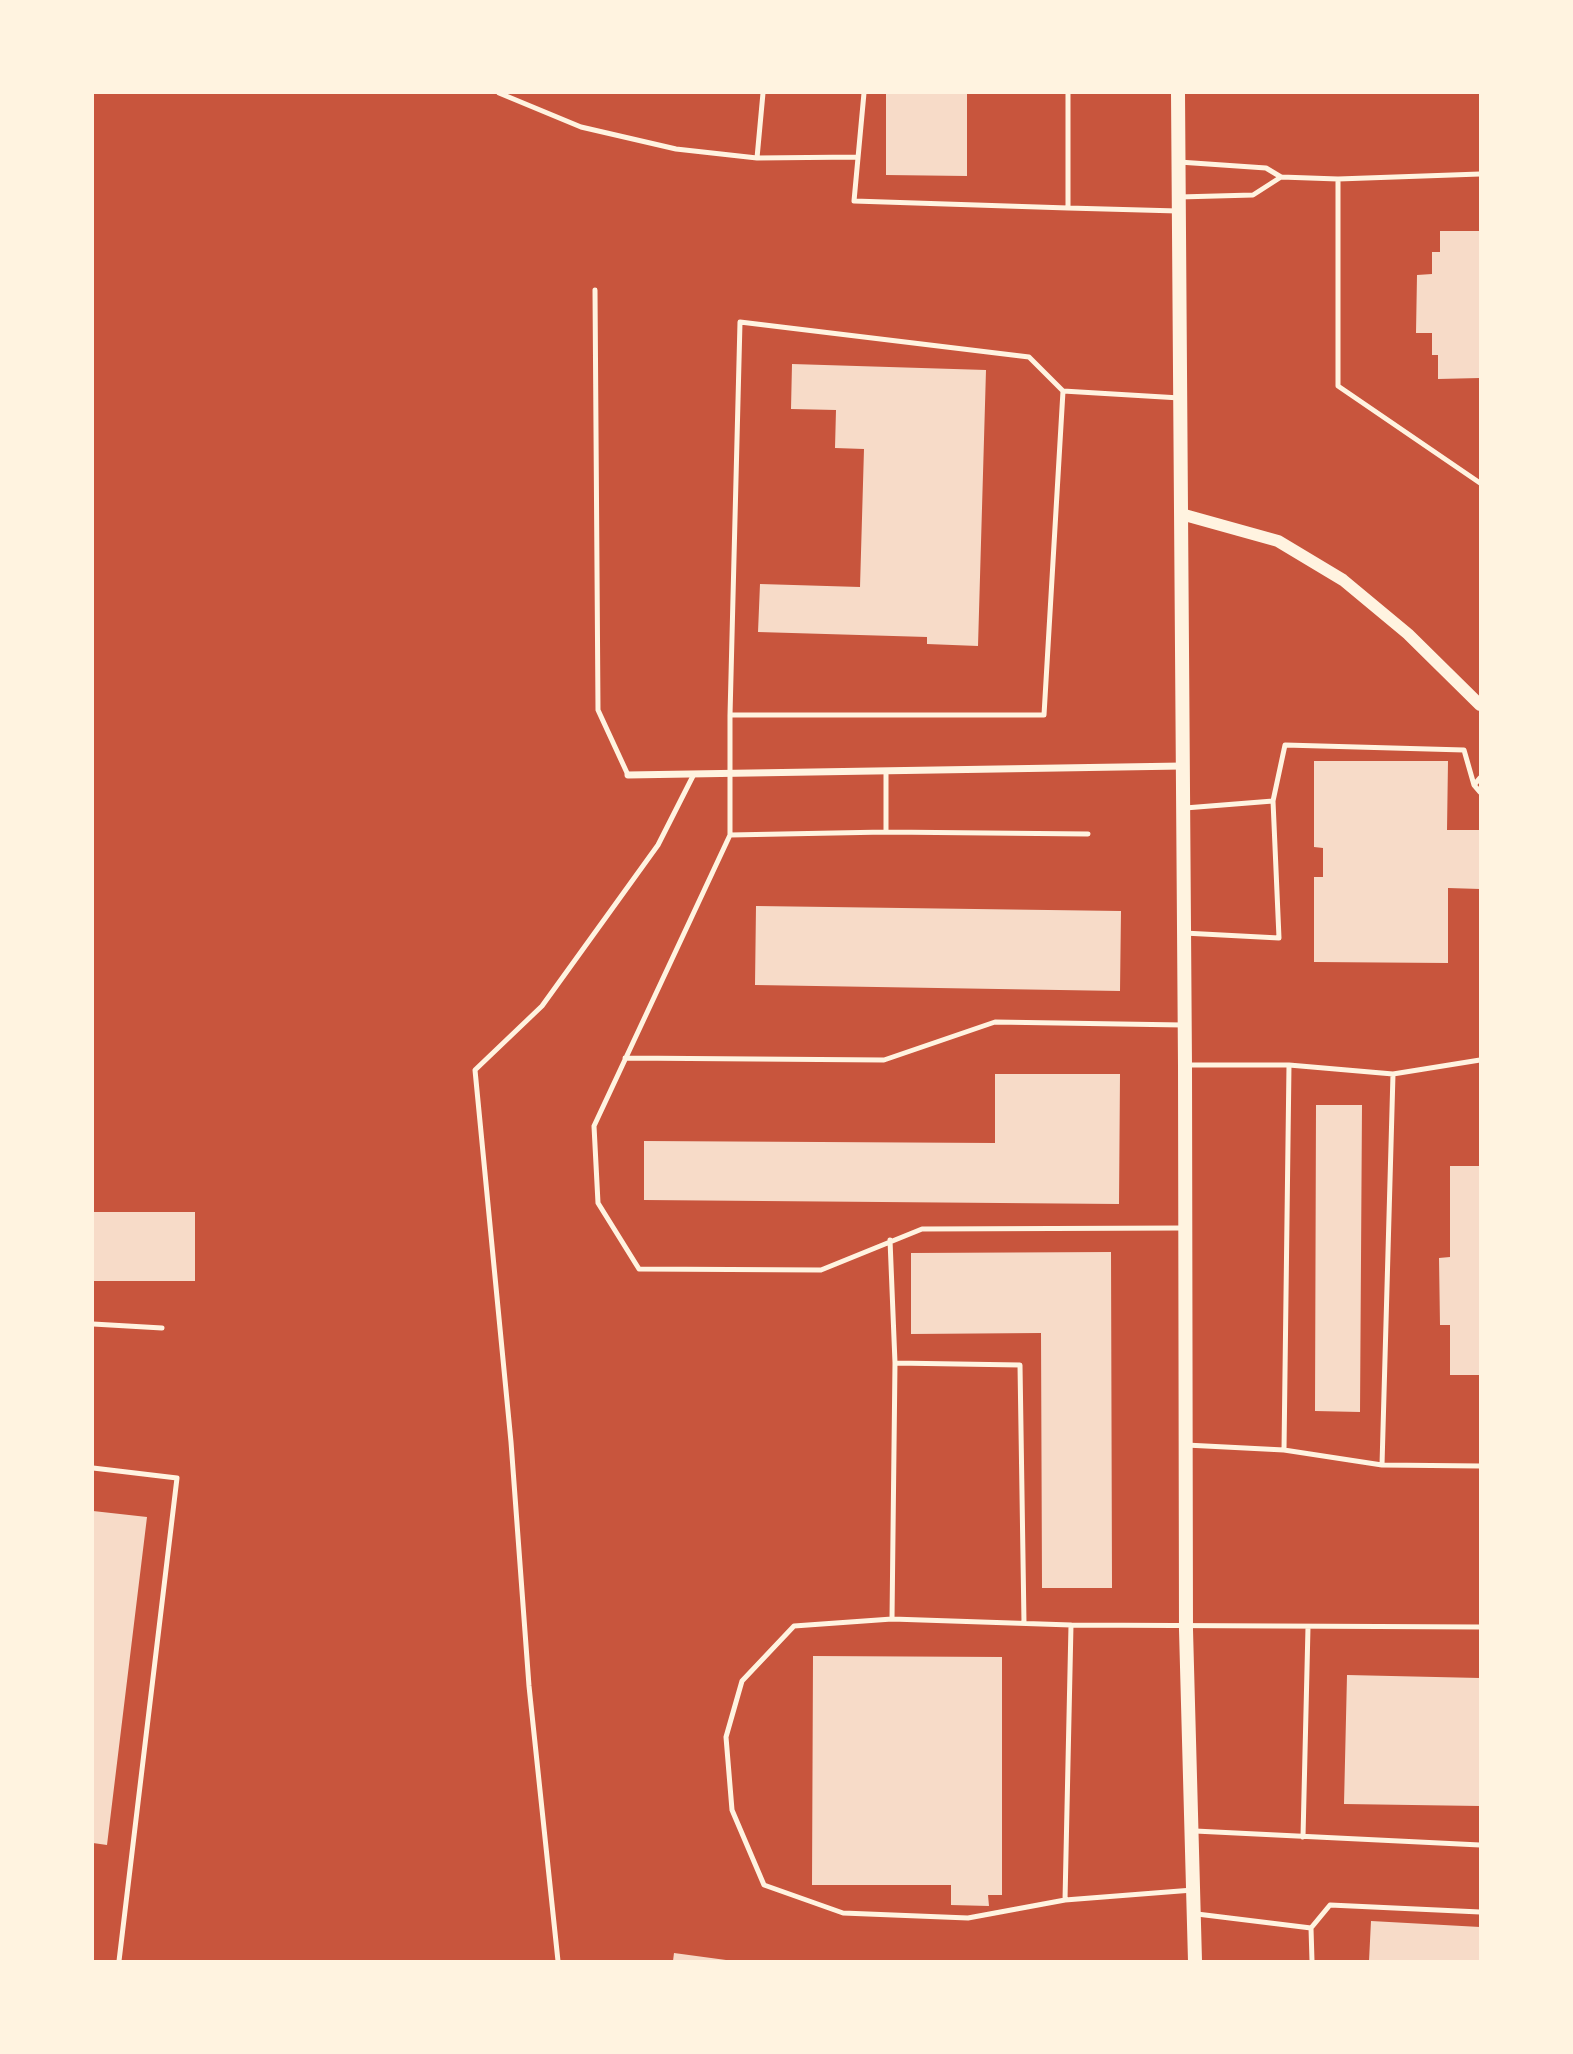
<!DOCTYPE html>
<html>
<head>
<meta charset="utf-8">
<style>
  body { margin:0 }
  #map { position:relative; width:1573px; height:2054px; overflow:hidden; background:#c8553d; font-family:"Times New Roman",serif }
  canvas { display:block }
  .frame { position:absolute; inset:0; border:94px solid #fff3e0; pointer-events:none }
</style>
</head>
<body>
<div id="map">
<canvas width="1573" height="2054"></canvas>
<div class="frame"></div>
</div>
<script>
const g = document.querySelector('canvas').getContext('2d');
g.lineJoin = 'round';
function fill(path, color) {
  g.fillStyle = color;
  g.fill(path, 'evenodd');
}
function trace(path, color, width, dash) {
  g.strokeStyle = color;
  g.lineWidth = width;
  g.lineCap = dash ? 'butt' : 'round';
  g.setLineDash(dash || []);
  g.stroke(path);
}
const building = new Path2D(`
  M886,93H967V176L886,175Z
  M1440,231H1480V378L1438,379V355H1432V333H1416L1417,275L1432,274V252H1440Z
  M792,364L986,370L978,646L927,644V637L758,632L760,584L860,587L864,449L835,448L836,410L791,409Z
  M1314,761H1448L1447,830H1480V889L1448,888V963L1314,962V877H1323V848L1314,847Z
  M756,906L1121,911L1120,991L755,985Z
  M995,1074H1120L1119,1204L644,1200V1141L995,1143Z
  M1316,1105H1362L1360,1412L1315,1411Z
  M1450,1166H1480V1375H1450V1325H1440L1439,1258L1450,1257Z
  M93,1212H195V1281H93Z
  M1111,1252L1112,1588H1042L1041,1333L911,1334V1253Z
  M93,1511L147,1517L107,1845L93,1843Z
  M813,1656L1002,1657V1895H988L989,1906L951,1905V1885H812Z
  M1347,1675L1480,1678V1806L1344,1804Z
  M1371,1921L1480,1927V1961H1369Z
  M674,1953L726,1960V1961H673Z`);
const service = new Path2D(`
  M499,93L581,127L676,149L757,158L858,157
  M864,93L854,201L1068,208
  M1068,93V208L1178,211
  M757,158L763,93
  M1179,162L1266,168L1281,177L1338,179V386L1480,483
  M1338,179L1480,174
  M1179,197L1253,195L1281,177
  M595,290L598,710L628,775
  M1063,391L1029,357L740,322L730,715H1044L1063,391L1180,398
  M730,715V835
  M1480,778L1474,785L1480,792
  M1185,808L1273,801L1285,745L1464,750L1474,785
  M886,832V771
  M1088,834L886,832L730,835L594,1126L598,1203L639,1269L821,1270L922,1229L1183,1228
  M1184,933L1279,938L1273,801
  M625,1058L884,1060L995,1022L1183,1025
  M1187,1065H1289L1393,1074L1480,1060
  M890,1240L895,1363
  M93,1324L162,1328
  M1186,1445L1284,1450L1382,1465L1393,1074
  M1284,1450L1289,1065
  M1382,1465L1480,1466
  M93,1468L177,1478L119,1961
  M892,1619L794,1626L742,1681L726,1737L732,1810L764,1885L843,1913L968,1918L1065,1900
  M1024,1623L1020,1365L895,1363L892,1619L1071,1625
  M1195,1831L1480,1845
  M1303,1837L1308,1627
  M1193,1890L1065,1900L1071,1625L1480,1627
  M1197,1914L1311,1928L1312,1961
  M1311,1928L1330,1905L1480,1912
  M558,1961L529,1686L511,1442L475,1070L542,1006L658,845L694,774`);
const minor = new Path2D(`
  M628,775L1182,766`);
const tertiary = new Path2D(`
  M1181,514L1278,541L1343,580L1408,634L1480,705`);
const secondary = new Path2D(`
  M1178,93L1185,1065L1186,1630L1195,1961`);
fill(building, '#f7dbc8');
trace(service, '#fff3e0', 5);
trace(minor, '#fff3e0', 7);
trace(tertiary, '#fff3e0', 12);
trace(secondary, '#fff3e0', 14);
</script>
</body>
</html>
